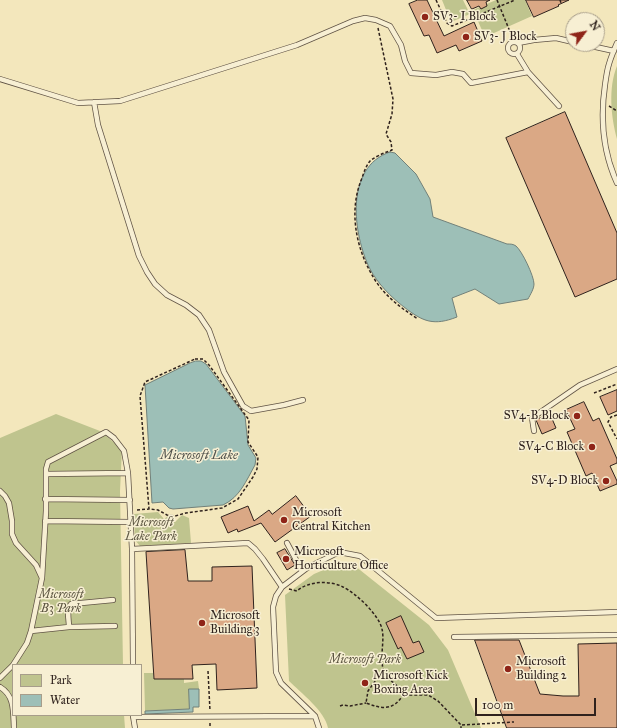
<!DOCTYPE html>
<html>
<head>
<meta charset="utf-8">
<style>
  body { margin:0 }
  #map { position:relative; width:617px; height:728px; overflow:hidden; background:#f3e7bc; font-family:"IM FELL Great Primer",serif }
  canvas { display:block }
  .legend { position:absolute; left:12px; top:664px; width:130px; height:52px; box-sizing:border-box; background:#f7efd3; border:1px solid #a79d8a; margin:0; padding:5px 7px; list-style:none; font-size:12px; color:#2f221d }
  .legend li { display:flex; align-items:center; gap:8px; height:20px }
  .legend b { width:20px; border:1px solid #a79d8a }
  .north { position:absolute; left:565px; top:12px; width:40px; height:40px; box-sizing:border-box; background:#f7efd3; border:1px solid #a79d8a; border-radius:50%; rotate:58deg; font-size:11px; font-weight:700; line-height:16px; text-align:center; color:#2f221d }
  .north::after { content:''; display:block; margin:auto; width:14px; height:18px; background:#8f2418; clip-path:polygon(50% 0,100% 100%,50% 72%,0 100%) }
  .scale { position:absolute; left:475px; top:698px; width:121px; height:18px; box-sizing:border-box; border:2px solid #2f221d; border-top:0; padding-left:5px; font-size:12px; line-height:14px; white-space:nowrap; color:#2f221d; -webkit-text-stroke:3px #f7efd3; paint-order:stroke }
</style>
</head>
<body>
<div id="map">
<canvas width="617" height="728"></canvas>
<ul class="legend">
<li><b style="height:11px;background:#bfc48e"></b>Park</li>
<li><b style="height:11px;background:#9dbfb7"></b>Water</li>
</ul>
<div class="north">N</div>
<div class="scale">100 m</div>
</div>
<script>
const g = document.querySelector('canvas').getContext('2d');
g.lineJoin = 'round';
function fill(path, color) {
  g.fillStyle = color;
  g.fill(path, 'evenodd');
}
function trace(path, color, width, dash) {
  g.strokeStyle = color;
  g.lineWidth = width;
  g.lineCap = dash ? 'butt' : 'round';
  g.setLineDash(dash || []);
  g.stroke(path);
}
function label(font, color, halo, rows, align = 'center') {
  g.font = font + ' "IM FELL Great Primer",serif';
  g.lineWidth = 3;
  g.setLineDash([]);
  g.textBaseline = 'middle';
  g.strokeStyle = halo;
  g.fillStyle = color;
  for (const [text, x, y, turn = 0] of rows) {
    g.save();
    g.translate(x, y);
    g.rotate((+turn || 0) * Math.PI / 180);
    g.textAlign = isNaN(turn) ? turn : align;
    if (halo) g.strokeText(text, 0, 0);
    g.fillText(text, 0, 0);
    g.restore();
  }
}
const green = new Path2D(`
  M442,0H463L470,14L451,22Z
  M496,0H525L532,16L485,37L473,10Z
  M617,66V139C611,117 608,88 617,66Z
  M56,414L100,431L122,449L120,491L123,665H13V715H124L125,728H0V438Z
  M158,512L164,519L168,516L175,522L182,515L189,518L191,543L140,546L135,540L134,514Z
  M340,563L355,566L429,625L448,650L481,728H328C325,711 301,693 289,681L285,595L314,574Z
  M144,673H153L154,679H184V683L198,681L199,689H189V709L145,711Z`);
const water = new Path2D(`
  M390,152L395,153L416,174L430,199L433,217L507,244C511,244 513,244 516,246C522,251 534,276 534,284C534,289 530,295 528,299L499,304L475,289L452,298L457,317C434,326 423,322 404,307C391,297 378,284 370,269C353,235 344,167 390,152Z
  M196,361H201L206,364L245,416L248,445L256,458L255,465C246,481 240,497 223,505L173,509L169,508L163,502L152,503L145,385L190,363Z
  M189,689H199V707H193V712L145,714V711L189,709Z`);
const building = new Path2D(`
  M418,0H427L444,36L474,22L482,41L459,51L456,45L437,53L429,35L424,36L409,4Z
  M467,0H490L486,2L487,6L481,9L479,6L472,9Z
  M526,0H569L558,5L559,6L534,17Z
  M565,112L617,233V279L575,297L506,138Z
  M617,390V411L608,415L600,397Z
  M584,402L593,421L599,418L617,459V463L610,466L617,481V484L600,491L592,473L586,476L567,432L575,429L566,410Z
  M550,414L556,428L542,434L536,420Z
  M296,496L311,516L275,542L261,523L238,532L237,529L228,533L221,517L248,506L254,521L269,510L272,514Z
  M285,549L295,565L287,570L277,553Z
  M185,550L188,581H212V567L252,566L257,688L217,690L216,664L192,665L193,679H154L146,552Z
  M401,616L413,643L419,641L424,652L407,659L401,647L398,649L386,623Z
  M475,640H519L540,694L563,696H579L578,644L617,643V728H507Z`);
const path = new Path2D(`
  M436,0L447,23L452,26L515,0
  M497,0L513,39
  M560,0L561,3
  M378,28L393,99L392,114L386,134L391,142L392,150C384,153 376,156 370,161C366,166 364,172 362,178C348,211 356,250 375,280C386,297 401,308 418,319
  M609,106L617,111
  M195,359H203L209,365L249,420L248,442L258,457L257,469L253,477L238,499L222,508L186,513L175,516L167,515L158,510L149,509L140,396L145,382Z
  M594,393L617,384
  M617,415L611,417L608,422L617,439
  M137,510L149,509
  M289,589L297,591C308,581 330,580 343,587C356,593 379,615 382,629C385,641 379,658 384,672C388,681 400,685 403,695H428L438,701L461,725V728
  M384,669L368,691L366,703C382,709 393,711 403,695
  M208,671L210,711
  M340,706L343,705L350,706L366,703
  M210,723V728
  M462,725L514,722`);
const lane = new Path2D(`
  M508 48a6 6 0 1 1 12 0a6 6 0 1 1-12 0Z
  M518,43L534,40L556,38L573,42
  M617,43C614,50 611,57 609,64C607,70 606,78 605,85C600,119 603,152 617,183
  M582,44L614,51
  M517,54L528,72
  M0,79L78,103L120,101L297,45L353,21L365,18L376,20L390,26L401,45L405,61L411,73L436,75L452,72L463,74L471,83L528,72L559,106
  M94,102L98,125L139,256L147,272L155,284L167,295L186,305L199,315L209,330L224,372L243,406L251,411L284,405L303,400
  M534,431L532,418L580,385L617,369
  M46,474L128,473
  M0,491L5,496L9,503L12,521V534L16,543L36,565L42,578L31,631L27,643L13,665
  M45,499L130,500
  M45,521L131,522
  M287,543L302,571
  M132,549L248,543L255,549L263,559L282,587L276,596L273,607L276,672L281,683L315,716L133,717
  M42,578L46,511V469L48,462L106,432L114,438L124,451L128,473L132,549L133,665
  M282,587L307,568L339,552L360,556L436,618L617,612
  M113,600L71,604C66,609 69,620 69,627L115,626
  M31,631L69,627
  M454,637L617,635
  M0,678L13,665
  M0,687C15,696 13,712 14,728
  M133,716L135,728
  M315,716L319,728`);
const markers = [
  [425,17,4,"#8f2418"],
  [466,37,4,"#8f2418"],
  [577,416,4,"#8f2418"],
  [592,447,4,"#8f2418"],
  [606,481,4,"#8f2418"],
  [284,520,4,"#8f2418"],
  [286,559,4,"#8f2418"],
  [202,623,4,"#8f2418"],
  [508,669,4,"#8f2418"],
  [365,683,4,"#8f2418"]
];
const poiNames = [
  ["SV3- I Block",433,17],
  ["SV3- J Block",474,37],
  ["SV4-B Block",569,416,"right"],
  ["SV4-C Block",584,447,"right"],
  ["SV4-D Block",598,481,"right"],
  ["Microsoft",292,513],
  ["Central Kitchen",292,527],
  ["Microsoft",294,552],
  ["Horticulture Office",294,566],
  ["Microsoft",210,616],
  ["Building 3",210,630],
  ["Microsoft",516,662],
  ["Building 2",516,676],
  ["Microsoft Kick",373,676],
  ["Boxing Area",373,690]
];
const parkNames = [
  ["Microsoft",151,523],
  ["Lake Park",151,537],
  ["Microsoft",61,595],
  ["B3 Park",61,609],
  ["Microsoft Park",365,660]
];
const waterNames = [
  ["Microsoft Lake",199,456]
];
fill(green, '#bfc48e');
fill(water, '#9dbfb7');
trace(water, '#718079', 1);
fill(building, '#daa885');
trace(building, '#2f221d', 1);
trace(lane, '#605345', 6);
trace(path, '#2f221d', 1.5, [3, 2]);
trace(lane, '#f7efd3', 4.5);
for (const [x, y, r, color] of markers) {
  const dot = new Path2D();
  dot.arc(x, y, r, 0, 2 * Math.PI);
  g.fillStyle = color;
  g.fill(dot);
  trace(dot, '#f7efd3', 1.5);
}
label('12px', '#2f221d', '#f7efd3', poiNames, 'left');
label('italic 12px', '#5a533f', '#f7efd3', parkNames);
label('italic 13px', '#50514b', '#f7efd3', waterNames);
</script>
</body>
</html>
